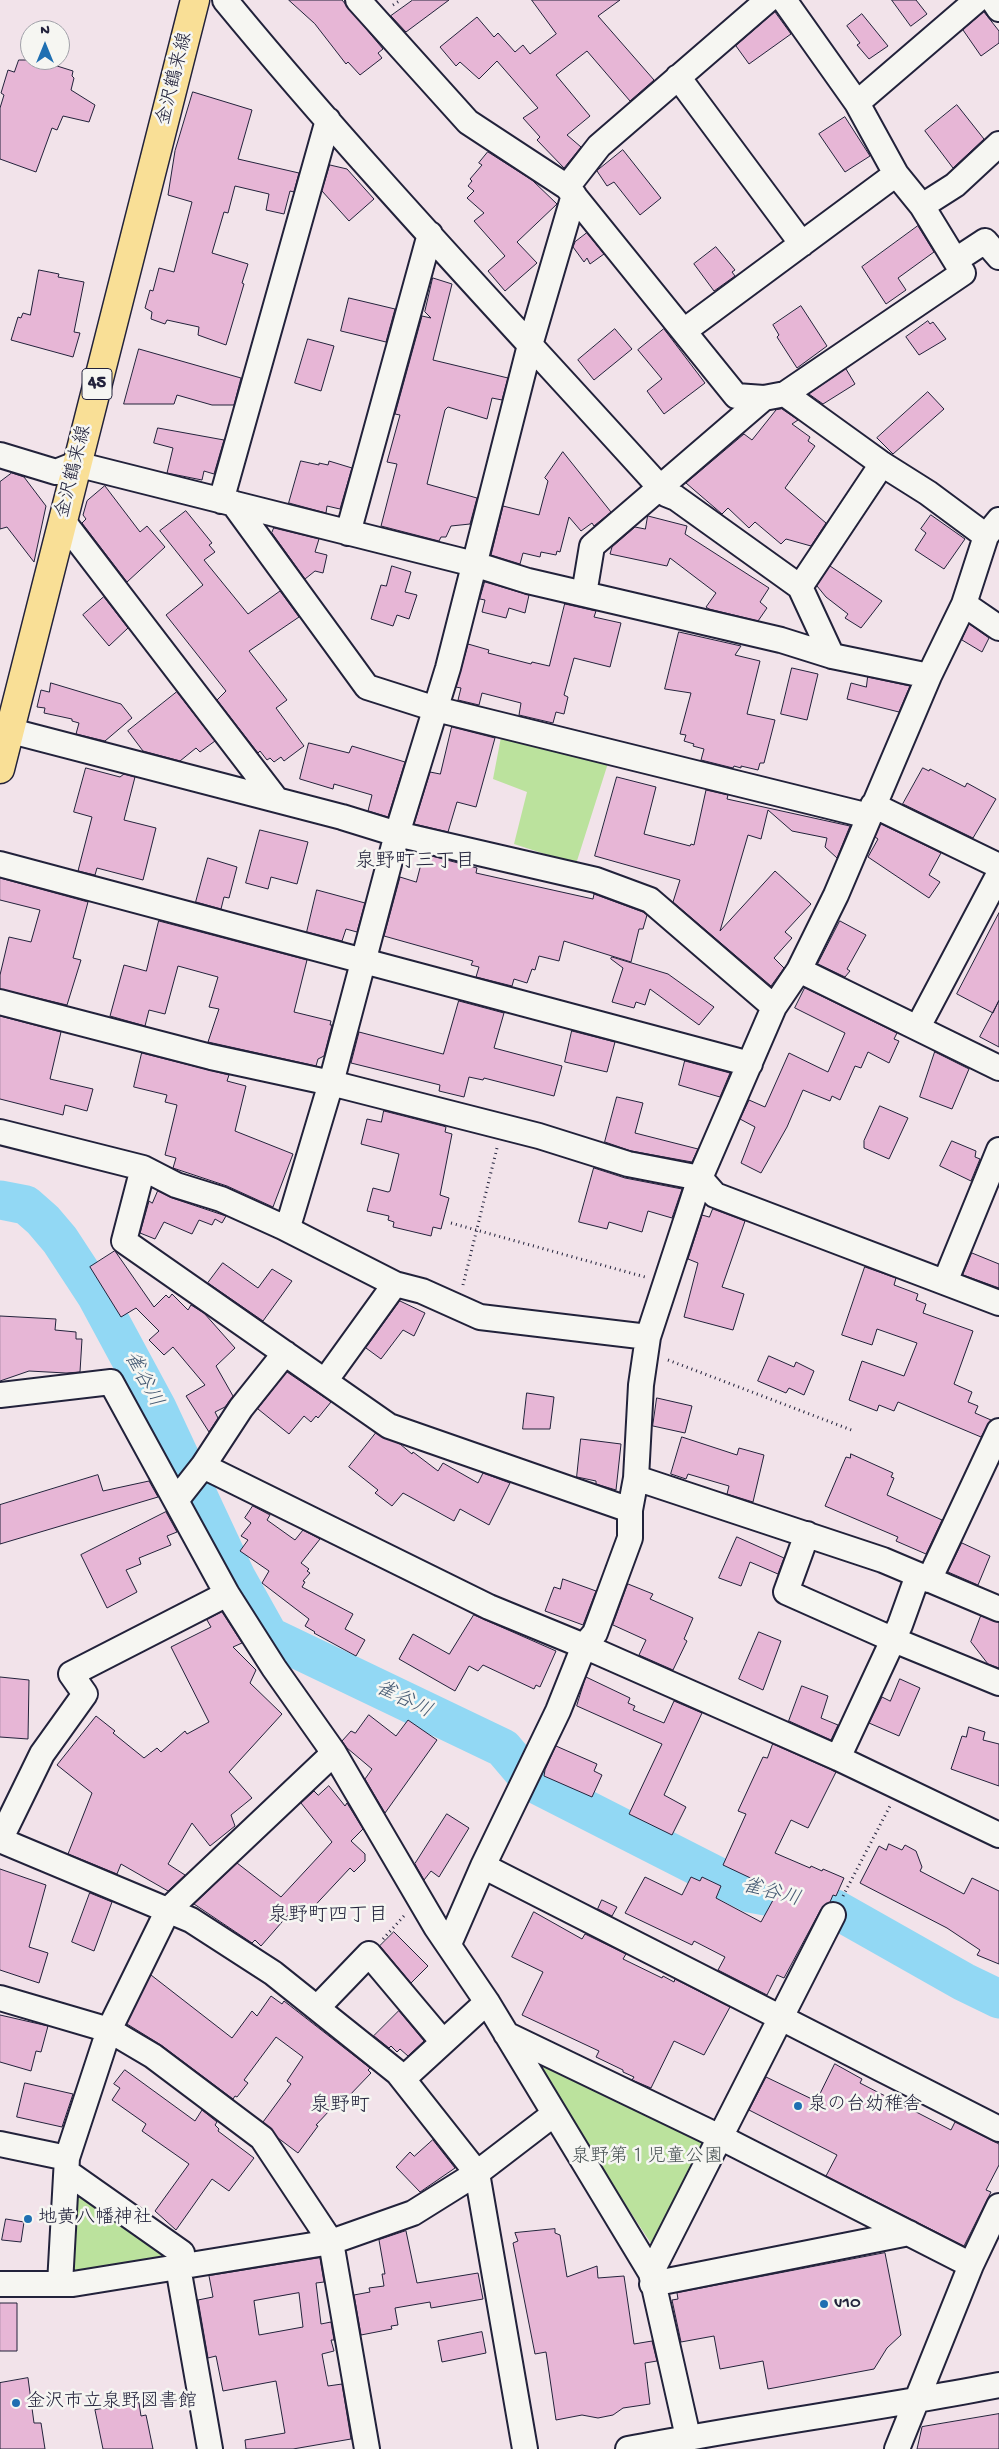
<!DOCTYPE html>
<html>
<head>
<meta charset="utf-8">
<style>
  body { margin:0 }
  #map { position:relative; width:999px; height:2449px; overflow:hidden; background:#f2e3ea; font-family:"Gochi Hand",sans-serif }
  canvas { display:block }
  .north { position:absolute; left:20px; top:20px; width:50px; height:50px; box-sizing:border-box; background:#f6f6f2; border:1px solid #a1a1a9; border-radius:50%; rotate:0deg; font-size:14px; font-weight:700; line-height:20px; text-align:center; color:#22223b }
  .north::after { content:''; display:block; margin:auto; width:18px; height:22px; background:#1f6fb2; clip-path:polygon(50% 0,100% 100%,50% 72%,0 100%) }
</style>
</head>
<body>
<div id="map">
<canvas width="999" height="2449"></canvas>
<div class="north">N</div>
</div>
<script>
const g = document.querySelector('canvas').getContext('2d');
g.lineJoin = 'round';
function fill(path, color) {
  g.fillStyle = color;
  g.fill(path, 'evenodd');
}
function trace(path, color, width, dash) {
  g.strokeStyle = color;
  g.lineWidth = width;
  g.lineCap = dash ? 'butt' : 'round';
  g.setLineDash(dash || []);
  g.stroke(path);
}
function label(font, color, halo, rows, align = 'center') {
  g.font = font + ' "Gochi Hand","Klee One",sans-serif';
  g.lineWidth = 5;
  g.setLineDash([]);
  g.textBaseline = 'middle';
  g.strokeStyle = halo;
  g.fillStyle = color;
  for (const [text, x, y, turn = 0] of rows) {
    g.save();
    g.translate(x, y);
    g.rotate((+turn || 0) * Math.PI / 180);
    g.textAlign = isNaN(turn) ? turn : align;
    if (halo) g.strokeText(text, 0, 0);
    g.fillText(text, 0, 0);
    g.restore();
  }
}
const green = new Path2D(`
  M502,732L609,760L576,864L514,844L527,792L493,779Z
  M539,2055L698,2135L704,2147L652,2245L533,2063Z
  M71,2190L167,2250L164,2259L72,2274Z`);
const river = new Path2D(`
  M0,1200L26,1205L43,1220L60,1240L96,1295L157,1408L236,1577L269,1636L503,1748L532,1782L750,1893L835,1909L964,1982L999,1999`);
const building = new Path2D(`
  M289,0H342L383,49L378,53L382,58L360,75L348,62L346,64L315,24Z
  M413,0H449L406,32L391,16Z
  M532,0H620L598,16L654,80L630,101L587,51L556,75L590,116L567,135L581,147L564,168L537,140L540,137L523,118L538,108L497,61L479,79L460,62L456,66L440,47L477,17L494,37L498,33L515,52L523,45L530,54L556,34Z
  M892,0H916L927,14L911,26Z
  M775,12L791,34L749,64L736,46Z
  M984,12L999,31V43L981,56L963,30Z
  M862,14L888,46L869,59L857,45L860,43L847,26Z
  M19,60H38L73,71L72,76L74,78L71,90L95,105L89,122L63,116L57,130L52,128L36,172L0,159V108L4,95L1,93L8,70L14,72Z
  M193,92L252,110L238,159L299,173L294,192L290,191L284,214L266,210L269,194L235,186L228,213L224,212L212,253L248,264L242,283L244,284L226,345L198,335L199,327L167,320L165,324L151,319L152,312L145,308L150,290L153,291L159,268L174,272L192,202L168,195L175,151Z
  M957,105L984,139L953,168L925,131Z
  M845,117L870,156L845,172L819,134Z
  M623,150L661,198L640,215L614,182L607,186L597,171Z
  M488,152L532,180L557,204L517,242L537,263L505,291L488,271L505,256L474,221L484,213L467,198L474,191L468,186L472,181L470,179L482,165L479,163Z
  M330,165L347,169L374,199L349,221L322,191Z
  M918,226L934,252L898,278L906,290L886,304L862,267Z
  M587,233L604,254L590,264L587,258L584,262L573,247L575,242Z
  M716,247L735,270L732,272L735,276L714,291L694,264Z
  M39,270L59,274L58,277L84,282L74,332L80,333L73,357L11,340L18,317L21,318L23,313L30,315Z
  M433,278L452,284L433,360L508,378L502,400L492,398L487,419L448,407L445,410L427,484L477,498L470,524L451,526L446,537H441L439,541L381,526L397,464L387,462L400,415L395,414L422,316L431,318L425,312Z
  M349,298L395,309L386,342L341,331Z
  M801,306L827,346L797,368L777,337L779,335L773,325Z
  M928,321L930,324L933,322L946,339L919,355L906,337Z
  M615,329L632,349L594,380L578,360Z
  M664,329L705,383L664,414L647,391L662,379L638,350Z
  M308,339L334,346L321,391L295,383Z
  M139,349L241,378L234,405H212L177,395L174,404H124Z
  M846,369L855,384L823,404L809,394Z
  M928,392L944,409L893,454L877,438Z
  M782,409L798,420L792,424L810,437L808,441L815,446L785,488L826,523L811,546L786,539L781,544L755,522L749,528L728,508L722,514L686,483L744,434L752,440L776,410Z
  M158,428L224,440L214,474L204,471L202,480L167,473L173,448L154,443Z
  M563,452L611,512L594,526L592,523L581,531L569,517L560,552L557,551L556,555L541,552L540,557L523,553L520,564L491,555L503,506L539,515L548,481L545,478Z
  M301,461L319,465V463L328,465L329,461L352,468L340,509L327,506L326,513L289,503Z
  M12,473L24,477L46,506L34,562L7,527L0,529V482Z
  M105,486L140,532L147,526L165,547L127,582L82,523L86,519L83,515L87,501Z
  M186,511L212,543L209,545L215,552L204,560L248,614L280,591L299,617L249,651L287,700L276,708L304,746L284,761L281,757L274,762L270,758L267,760L260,751L258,753L217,700L226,691L166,615L203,585L160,531Z
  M931,515L965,539L944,569L915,550L926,533L921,529Z
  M648,516L687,526L685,534L769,588L760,602L767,608L758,621L709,609L706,607L716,593L670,558L667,566L610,554L612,547L635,527L645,529Z
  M274,528L319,539L315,552L327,555L323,573L315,571L305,579L272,533Z
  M392,566L411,572L405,592L417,595L409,619L397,615L393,626L371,619L381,585L386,586Z
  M830,566L882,601L861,628L845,618L848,614L826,597L817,586Z
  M485,582L529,595L525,613L509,608L506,618L482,612L485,600L480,599Z
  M104,597L128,628L109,646L83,615Z
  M565,604L596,611L594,617L621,623L610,667L574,658L564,695L568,697L564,714L556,712L553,723L519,715L521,703L482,693L479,705L458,700L461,688L456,687L468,644L489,650L488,653L531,664L532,662L549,666Z
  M969,624L989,638L982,652L962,640Z
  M679,632L741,646L735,655L760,661L747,714L775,720L764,763H760L758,770L741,766V768L734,766L733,768L701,760L704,749L693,746L694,744L684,741L686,735L680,734L691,693L665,689Z
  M792,668L818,674L807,720L781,714Z
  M868,677L910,686L899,712L847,699L851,683L866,687Z
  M51,683L121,704L132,718L105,741L76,734L79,723L72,721V719L44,713L45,708L37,707L41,690L49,692Z
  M177,692L215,741L200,752L196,748L180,761L143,751L128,731Z
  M452,727L495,738L476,807L457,802L448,832L414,824L430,772L440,774Z
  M309,743L349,753L352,746L405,762L388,817L368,811L372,795L334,784L333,789L300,779Z
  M86,768L120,777L124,774L135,777L124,820L156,828L143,880L97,868L95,875L78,871L92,817L74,812Z
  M923,768L929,771L930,769L965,787L967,783L996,799L973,838L903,804Z
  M617,777L656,787L644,834L690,846L691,844L694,845L706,790L728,795L727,799L850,826L837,858L825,847L827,838L792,831L768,810L761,839L748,835L720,931L775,871L811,904L785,932L792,938L774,958L784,968L771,986L673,902L680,880L595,856Z
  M881,824L941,853L929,875L940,882L929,898L868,857L878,839L875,837Z
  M260,830L308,842L297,884L271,877L268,889L246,883Z
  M424,854L477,868L476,873L593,899L594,894L643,912L647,915L643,929H639L631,962L564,941L559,961L539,956L535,970L532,969L527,983L514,979L512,986L476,977L479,967L471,965L473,961L384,936L400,877L416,882Z
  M208,858L237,867L229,898L224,897L221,909L196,902Z
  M0,878L88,902L73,958L81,960L67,1005L0,989V975L9,937L31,942L40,910L0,900Z
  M317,890L365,903L357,932L346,929L342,941L307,932Z
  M999,913V1000L993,1013L957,994Z
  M159,921L307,960L294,1012L331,1021L330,1025H332L324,1056L318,1059L316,1066L208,1042L219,1009L209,1007L218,977L178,966L165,1014L149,1010L145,1026L110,1016L124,965L146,971Z
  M840,921L866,935L847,969L850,971L845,977L818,964Z
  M612,957L668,974L714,1007L699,1025L650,989L645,1005L636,1002L634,1008L612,1002L623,968L611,959Z
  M805,988L897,1033L894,1039L899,1041L889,1063L868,1052L861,1068L855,1066L840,1100L832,1096L830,1101L803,1090L787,1127L761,1173L741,1163L755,1127L740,1119L749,1100L765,1107L789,1053L828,1072L845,1033L795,1008Z
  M459,1001L504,1013L494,1048L562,1066L554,1096L484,1078L483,1080L469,1077L464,1097L439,1091L440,1085L351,1063L359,1032L443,1054Z
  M999,1001V1047L980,1037Z
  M0,1016L61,1032L50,1079L93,1089L87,1111L65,1105L63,1115L0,1099Z
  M572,1031L615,1042L607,1072L565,1062Z
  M935,1052L969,1069L952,1109L920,1097Z
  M142,1053L229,1075L227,1081L246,1086L235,1131L293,1154L273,1207L227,1186L173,1168L176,1158L165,1155L177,1105L165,1102L167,1095L134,1087Z
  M685,1061L730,1073L720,1097L679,1085Z
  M617,1097L643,1103L635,1133L698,1149L692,1162L631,1151L605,1142Z
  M880,1106L908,1118L889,1159L864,1148V1141Z
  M384,1111L443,1126L446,1127L445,1132L452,1134L440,1195L449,1198L441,1229L433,1227L431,1236L393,1227L394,1222L388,1220L389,1216L367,1211L373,1188L388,1192L390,1191L399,1154L361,1144L367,1119L381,1122Z
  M952,1141L976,1151L975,1157L980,1159L971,1181L940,1166Z
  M594,1168L625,1178L682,1189L672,1218L648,1211L642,1232L609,1222L607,1229L579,1222Z
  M158,1191L172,1198L226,1216L222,1223L215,1219L212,1225L199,1220L192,1234L164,1222L155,1239L140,1233L149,1201L152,1203Z
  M713,1209L745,1221L722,1287L744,1294L733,1330L684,1317L698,1263L688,1259L702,1215L709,1217Z
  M115,1251L154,1307L166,1295L169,1298L172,1294L188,1310L191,1305L204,1313L235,1348L216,1366L233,1396L225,1407L215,1412L218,1418L209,1432L186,1396L205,1385L173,1347L164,1355L149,1340L159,1331L136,1308L121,1317L90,1267Z
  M972,1253L999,1264V1288L963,1275Z
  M223,1263L258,1288L272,1269L292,1281L263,1321L208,1283Z
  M865,1267L896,1278L894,1285L918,1294L916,1300L926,1304L923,1313L973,1331L954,1384L972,1392L968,1402L978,1406L975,1413L991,1420L981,1437L898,1402L894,1411L879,1405L877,1411L849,1400L862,1361L904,1376L917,1343L877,1329L872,1345L842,1335Z
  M400,1301L425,1313L414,1336L403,1330L381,1359L366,1348Z
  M0,1316L56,1319L55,1330L76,1332V1339H82L80,1372L66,1373L29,1371L0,1381Z
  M769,1356L794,1367L796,1362L814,1371L804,1395L789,1388L786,1393L758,1381Z
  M287,1372L331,1402L318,1418L316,1416L311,1422L304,1416L289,1434L258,1409Z
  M527,1393L554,1397L550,1429H523Z
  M657,1398L692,1406L685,1433L653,1426Z
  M376,1433L400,1444L412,1454L413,1452L438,1471L443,1463L478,1483L483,1473L510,1483L489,1525L460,1509L454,1521L403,1493L392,1506L375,1493L378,1490L349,1467Z
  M682,1437L737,1455L739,1448L764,1455L753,1502L727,1494L729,1486L688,1474L686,1479L671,1474Z
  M581,1439L621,1444L616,1490L596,1484V1481L577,1477Z
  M851,1454L893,1473L891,1477L894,1478L887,1495L942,1520L926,1554L896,1541L898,1537L825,1506L846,1457L850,1458Z
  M98,1475L103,1491L149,1481L158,1497L0,1544V1505Z
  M253,1506L270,1515L267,1520L295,1540L303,1530L320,1539L301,1563L309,1569L307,1571L310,1573L303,1581L305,1582L302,1587L353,1614L345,1629L365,1640L356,1656L314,1633L315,1632L305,1626L309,1619L262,1583L269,1571L240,1551L248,1540L241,1536L251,1523L245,1518Z
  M166,1512L177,1532L167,1536L171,1545L139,1558L141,1564L126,1570L137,1592L107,1608L81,1555Z
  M737,1537L784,1558L778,1574L750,1562L741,1586L719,1578Z
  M962,1543L990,1556L978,1585L948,1572Z
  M563,1579L596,1591L583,1625L545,1611L554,1587L560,1589Z
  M628,1584L653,1594L650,1599L693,1618L684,1639L687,1641L673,1670L639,1655L646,1640L613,1625Z
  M222,1612L242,1643L233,1647L256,1670L250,1683L282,1714L229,1772L252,1798L231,1815L235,1826L210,1846L192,1823L168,1864L185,1875L168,1891L121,1864L117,1874L68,1854L92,1793L57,1765L96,1716L115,1731L113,1733L144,1758L157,1748L161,1752L185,1731L187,1734L209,1722L171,1647L211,1627L207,1620Z
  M474,1615L556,1651L540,1687L536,1685L534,1689L483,1665L478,1671L469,1666L455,1691L399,1659L413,1634L449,1654Z
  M981,1616L999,1622V1668L988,1664L971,1642Z
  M759,1632L781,1641L763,1690L739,1679Z
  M0,1677L29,1680L28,1739L0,1737Z
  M586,1677L630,1698L628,1703L635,1706L633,1710L664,1723L674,1701L702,1713L664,1795L686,1807L672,1835L629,1814L662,1744L577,1706Z
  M900,1679L920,1688L899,1736L869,1723L882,1697L890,1701Z
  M802,1686L828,1696L821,1718L838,1725L831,1740L789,1721Z
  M369,1715L396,1736L408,1720L437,1740L385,1813L365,1779L372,1769L347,1748L342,1741L351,1731L355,1733Z
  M969,1727L985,1732L983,1740L999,1744V1786L951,1769L962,1736L966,1737Z
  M773,1744L836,1772L808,1828L791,1820L775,1853L810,1868L811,1866L822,1871L823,1869L844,1878L836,1896L833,1895L830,1902L821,1909L784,1978L777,1975L767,1995L718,1970L725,1957L694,1941L692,1945L625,1913L645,1877L682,1895L691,1877L700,1881L702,1877L721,1886L716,1898L761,1922L778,1891L723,1865L746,1814L738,1811L763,1757L767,1758Z
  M556,1746L597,1764L594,1771L602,1775L592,1797L544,1776L545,1770Z
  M329,1786L345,1806L347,1803L363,1829L351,1841L365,1854V1861L354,1872L350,1868L306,1915L296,1906L261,1946L255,1940L252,1943L194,1904L237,1863L281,1897L332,1842L301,1803L314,1791L318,1795Z
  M447,1814L469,1828L439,1877L431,1871L424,1880L415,1864Z
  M889,1844L902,1850L905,1845L916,1851L922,1867L920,1871L964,1894L972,1878L999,1891V1964L977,1955L980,1950L947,1928L860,1883L879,1846L886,1850Z
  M0,1869L46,1885L29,1947L48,1953L39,1983L0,1970Z
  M90,1893L112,1902L94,1951L72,1942Z
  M602,1900L617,1907L612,1916L598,1909Z
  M534,1912L582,1939L585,1934L626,1954L623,1959L662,1978L663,1976L674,1982L675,1979L730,2007L704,2055L674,2041L651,2088L632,2080L634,2077L623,2072V2070L596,2057L599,2051L522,2015L543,1972L512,1957Z
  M394,1932L428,1966L411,1983L380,1946Z
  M151,1975L232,2038L252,2011L257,2016L271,1996L282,2004L284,2001L370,2068L368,2070L371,2073L347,2098L344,2095L316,2125L318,2126L298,2153L278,2138L263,2122L291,2084L287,2081L303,2057L276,2037L244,2080L248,2083L237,2097L235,2096L233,2099L161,2045L127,2024Z
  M399,2011L424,2041L408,2056L400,2049L397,2052L391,2046L389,2048L374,2036Z
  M0,2015L48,2026L41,2052L36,2051L31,2071L0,2062Z
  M835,2064L862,2079L860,2083L951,2130L955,2122L999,2144V2165L986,2190L991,2192L964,2246L826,2176L837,2155L749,2110L766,2077L816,2101Z
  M125,2070L195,2121L202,2110L217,2122L215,2125L219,2129L218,2131L254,2158L229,2191L212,2179L176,2230L155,2211L189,2164L142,2131L146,2124L112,2100L120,2088L114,2084Z
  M25,2083L73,2094L62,2127L17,2117Z
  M433,2140L455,2168L420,2192L396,2167L410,2152L414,2156Z
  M6,2219L24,2222L21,2242L2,2240Z
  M555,2229V2233L560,2235L567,2277L597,2266L598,2278L624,2276L634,2344L652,2341L657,2361L645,2363L650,2404L623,2408L613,2415L598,2418L582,2415L556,2420L546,2352L535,2354L513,2243L518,2241L515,2233Z
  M406,2231L417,2283L478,2273L483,2299L431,2308L430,2302L395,2308L398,2325L391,2326L392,2329L361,2335L354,2295L370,2292L369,2288L384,2286L382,2274H385L379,2240Z
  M885,2253L901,2335L887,2348L874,2369L768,2389L763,2361L720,2369L714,2336L681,2342L672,2300L678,2299L677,2293Z
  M320,2258L324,2282L316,2283L321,2324L331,2322L334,2340H331L334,2351L322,2354L328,2386L342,2384L351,2439L293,2449H246L245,2440L285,2433L276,2381L223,2391L216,2356L208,2358L198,2300L213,2297L209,2276ZM299,2293L303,2327L259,2335L254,2301Z
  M0,2303H17V2351H0Z
  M482,2332L486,2353L442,2362L438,2341Z
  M28,2378L34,2423H41L45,2449H0V2383Z
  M139,2403L141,2416L146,2415L153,2449H103L95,2410Z
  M999,2414V2449H917L922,2427Z`);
const path = new Path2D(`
  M393,5L401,0
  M451,1223L645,1277
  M463,1285L497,1148
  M668,1360L854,1431
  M843,1896L890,1806
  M383,1939L404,1916`);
const minor = new Path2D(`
  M225,0C365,170 518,330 666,494L676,498L800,587L832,656
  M358,0L468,122L567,187L736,396L764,398L785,394L963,273L922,206L896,174L857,103L784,0
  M993,0L999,9
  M678,77L802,244
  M857,103L977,0
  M567,187L599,146L768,0
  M922,206L955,185L999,144
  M956,260L985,241L999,257
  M684,331L896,174
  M785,394L882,464L928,493L986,536
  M0,455L56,472L76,464L474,564L528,581L781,640L832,656L929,676
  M221,501L328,120
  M233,503L367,687L436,709L869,816
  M63,521L276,799
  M348,533L430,234
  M800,587L882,464
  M584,594L592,546L764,398
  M964,604L999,628
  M0,728L342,817L397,834L596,880L650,900L774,1007
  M873,805L999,866
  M0,864L750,1064
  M799,970L999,1068
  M0,1002L211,1057L331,1083L539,1136L628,1164L700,1178L715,1195L999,1303
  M918,1027L999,874
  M0,1132L143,1168L176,1185L221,1199L283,1227L395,1284L422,1291L480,1317L648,1337
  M143,1168L124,1241L389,1426L630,1510
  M283,1227L290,1220L331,1083L397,834L448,668L530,345L574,195
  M945,1282L999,1150
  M325,1381L395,1284
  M0,1395L111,1382L227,1594L274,1668L334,1753L436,1927L487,2002L651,2273L688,2437
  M203,1466L241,1408L285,1353
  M636,1478L883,1560L999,1609
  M177,1499L203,1466L489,1607L584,1646L838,1758L999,1835
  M807,1534L786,1592L894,1640L999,1683
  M929,1580L999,1431
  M227,1594L71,1674L85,1694L42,1754L0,1840L191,1920L273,1973L398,2073L477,2173L525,2449
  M838,1758L900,1625L918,1575
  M483,1866L999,2129
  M449,1944L483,1866L558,1711L584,1646L595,1633L630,1538V1510L636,1478L641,1385L648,1337L700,1178L774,1007L799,970L836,895L929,676L964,604L986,536L999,520
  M0,1998L109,2030L153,2056L262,2138L331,2242L367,2449
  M317,2008L369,1954L443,2042
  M506,2034L720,2137L971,2265
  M403,2079L487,2002
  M0,2144L67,2158
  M67,2172L182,2253L178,2267L331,2242L413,2213L477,2173L554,2114
  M651,2273L833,1915
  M0,2284H73L178,2267L210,2449
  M60,2284L67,2158L109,2030L168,1910L334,1753
  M652,2284L909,2233
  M628,2449C751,2425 876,2409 999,2385
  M897,2449L971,2265L999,2206`);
const major = new Path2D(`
  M0,769L195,0`);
const markers = [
  [798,2106,5,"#1f6fb2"],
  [28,2219,5,"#1f6fb2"],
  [824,2304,5,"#1f6fb2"],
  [16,2403,5,"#1f6fb2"]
];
const shields = [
  [97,384,30]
];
const shieldNames = [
  ["45",97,384]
];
const streetNames = [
  ["金沢鶴来線",176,79,-76],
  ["金沢鶴来線",75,472,-76]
];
const poiNames = [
  ["泉の台幼稚舎",808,2106],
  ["地黄八幡神社",38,2219],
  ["v10",834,2304],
  ["金沢市立泉野図書館",26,2403]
];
const parkNames = [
  ["泉野第１児童公園",647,2158]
];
const neighbourhoodNames = [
  ["泉野町三丁目",415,863],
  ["泉野町四丁目",328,1917],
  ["泉野町",340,2107]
];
const waterNames = [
  ["雀谷川",142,1380,62],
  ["雀谷川",403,1701,26],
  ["雀谷川",771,1894,15]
];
fill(green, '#bbe29d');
trace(river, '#92d8f4', 39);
fill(building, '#e7b6d6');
trace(building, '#22223b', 1);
trace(minor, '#22223b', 28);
trace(major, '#22223b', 31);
trace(path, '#22223b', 3, [1, 4]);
trace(minor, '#f6f6f2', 24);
trace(major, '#f9df96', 28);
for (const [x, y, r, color] of markers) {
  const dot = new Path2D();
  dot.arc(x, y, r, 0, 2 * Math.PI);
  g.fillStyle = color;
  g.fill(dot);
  trace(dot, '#f6f6f2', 2);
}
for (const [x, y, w] of shields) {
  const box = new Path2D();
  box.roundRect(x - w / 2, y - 15.5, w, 31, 4);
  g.fillStyle = '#f6f6f2';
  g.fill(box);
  trace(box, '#22223b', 1);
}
label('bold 18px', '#22223b', null, shieldNames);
label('19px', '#22223b', '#f6f6f2', streetNames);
label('19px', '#22223b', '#f6f6f2', poiNames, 'left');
label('19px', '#485254', '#f6f6f2', parkNames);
label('20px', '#22223b', '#f6f6f2', neighbourhoodNames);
label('italic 20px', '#445972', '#f6f6f2', waterNames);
</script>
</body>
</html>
